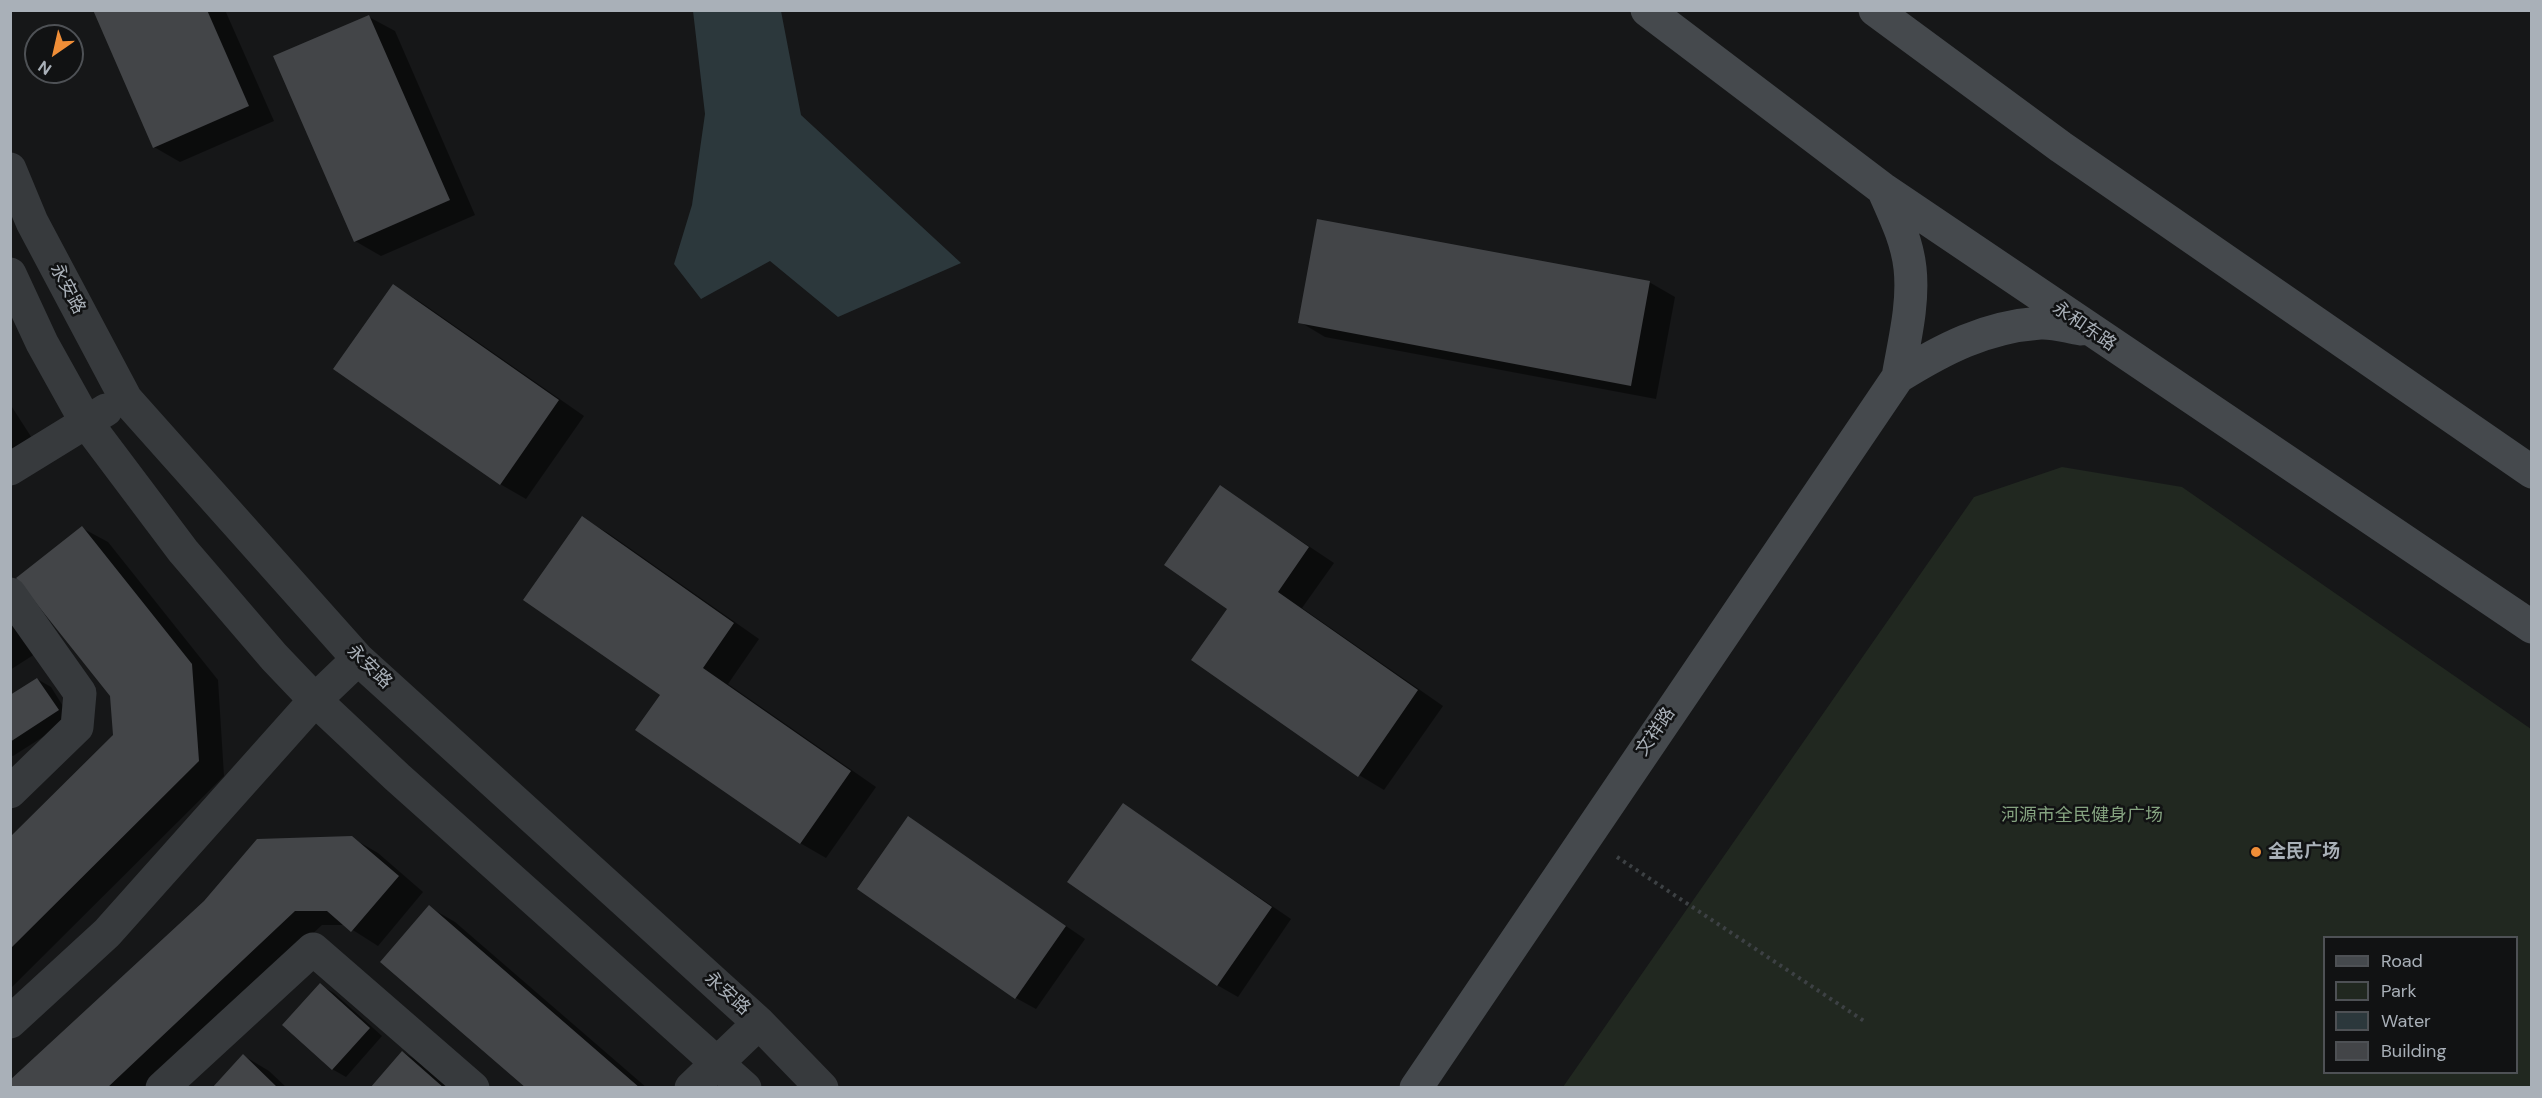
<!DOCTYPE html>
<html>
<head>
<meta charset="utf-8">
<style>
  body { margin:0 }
  #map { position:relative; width:2542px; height:1098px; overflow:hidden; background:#161718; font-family:"DM Sans",sans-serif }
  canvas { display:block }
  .frame { position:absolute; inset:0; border:12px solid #a9b0b8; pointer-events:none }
  .legend { position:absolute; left:2323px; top:936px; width:195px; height:138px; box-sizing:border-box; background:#111213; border:2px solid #4e5155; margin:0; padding:8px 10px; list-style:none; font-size:18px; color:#a9b0b8 }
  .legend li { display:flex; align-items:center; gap:12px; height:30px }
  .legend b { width:30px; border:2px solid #4e5155 }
  .north { position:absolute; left:24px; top:24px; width:60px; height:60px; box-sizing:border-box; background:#111213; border:2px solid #4e5155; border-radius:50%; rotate:214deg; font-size:16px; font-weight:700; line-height:24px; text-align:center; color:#a9b0b8 }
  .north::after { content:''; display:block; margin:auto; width:21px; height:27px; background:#f08e37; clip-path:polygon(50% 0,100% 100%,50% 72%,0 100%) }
</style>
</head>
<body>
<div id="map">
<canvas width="2542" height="1098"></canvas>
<div class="frame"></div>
<ul class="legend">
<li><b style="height:8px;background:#45494d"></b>Road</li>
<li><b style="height:16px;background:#212820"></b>Park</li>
<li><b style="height:16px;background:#2c383c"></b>Water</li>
<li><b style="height:16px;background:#434548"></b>Building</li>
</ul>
<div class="north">N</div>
</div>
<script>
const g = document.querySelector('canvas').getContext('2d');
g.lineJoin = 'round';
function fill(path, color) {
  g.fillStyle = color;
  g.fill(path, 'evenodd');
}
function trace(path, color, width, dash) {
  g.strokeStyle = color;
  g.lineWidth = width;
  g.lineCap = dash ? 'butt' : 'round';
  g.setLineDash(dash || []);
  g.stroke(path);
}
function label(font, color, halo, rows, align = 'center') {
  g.font = font + ' "DM Sans","Noto Sans SC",sans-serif';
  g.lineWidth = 5;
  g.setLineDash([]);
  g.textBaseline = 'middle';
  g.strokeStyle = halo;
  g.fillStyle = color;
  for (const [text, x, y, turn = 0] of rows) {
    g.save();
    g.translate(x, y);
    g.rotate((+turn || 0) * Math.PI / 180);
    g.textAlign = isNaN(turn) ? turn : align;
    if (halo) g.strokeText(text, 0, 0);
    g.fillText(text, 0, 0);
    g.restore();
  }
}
const green = new Path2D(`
  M2062,467L2182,487L2531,729V1087H1563L1974,497ZM2324,938H2516V1072H2324Z`);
const water = new Path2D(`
  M693,11H781L801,115L961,263L838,317L770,261L701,299L674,264L692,205L705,114Z`);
const shadow = new Path2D(`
  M94,10H225L274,121L180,162L154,147Z
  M369,17L395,31L475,215L381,256L355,241Z
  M1649,282L1675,297L1656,399L1325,337L1300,322Z
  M393,286L419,301L584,416L526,499L500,484Z
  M10,404L39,449L10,467Z
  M1220,487L1334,563L1302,608L1443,706L1384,790L1359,775L1229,608Z
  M582,518L608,533L759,639L728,684L876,787L826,858L800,843L662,695Z
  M82,528L108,542L218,680L224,776L10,989V839L114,736L111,695Z
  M10,615L35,654L10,670Z
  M37,679L51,687L71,719L13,756L10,755V696Z
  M1124,805L1291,919L1238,997L1217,985Z
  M908,818L1085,939L1036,1009L1016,998Z
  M352,838L378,853L423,892L378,946L345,925H322L148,1088H10Z
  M429,907L455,922L647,1088H528Z
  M320,985L334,993L382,1036L346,1077L332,1069Z
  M403,1052L423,1064L449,1088H372Z
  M244,1056L269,1071L287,1088H214Z`);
const building = new Path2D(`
  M93,10H207L249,106L153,148Z
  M369,15L450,200L354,242L273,56Z
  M1317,219L1650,281L1631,386L1298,323Z
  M393,284L559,400L500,485L333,369Z
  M1220,485L1309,547L1278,592L1418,690L1358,777L1191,660L1227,609L1164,565Z
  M582,516L734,623L703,668L851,771L800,844L635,730L660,695L523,600Z
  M82,526L192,664L199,761L10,949V837L113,735L110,696L16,578Z
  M37,678L59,710L10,742V695Z
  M1123,803L1272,907L1217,986L1067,882Z
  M908,816L1066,926L1015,999L857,889Z
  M352,836L399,876L351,932L327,911H295L107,1088H10V1080L204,901L257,839Z
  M429,905L640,1088H526L380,962Z
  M320,983L370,1028L332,1070L282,1025Z
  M402,1051L444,1088H370Z
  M243,1054L278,1088H212Z`);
const path = new Path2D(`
  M1617,857L1864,1021`);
const street = new Path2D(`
  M10,169L32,222L126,399L358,659L759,1023L822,1088
  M10,274L42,343L86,422L183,551L274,657L315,700L397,777L745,1088
  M10,469L106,410
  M10,594L80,693L77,727L10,792
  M10,1022L107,933L315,700L358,659
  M162,1088L313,949L473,1088
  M691,1088L759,1023`);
const secondary = new Path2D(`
  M1647,10L1883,189L2532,627
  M1875,10L2061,147L2532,472
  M1883,189C1894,214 1907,240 1910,268C1914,304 1904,342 1898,377
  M1416,1088L1898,377C1943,349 1985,327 2040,323C2053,322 2068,327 2081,329`);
const markers = [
  [2256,852,6,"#f08e37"]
];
const streetNames = [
  ["永安路",67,289,62],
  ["永和东路",2084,327,34],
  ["永安路",369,667,44],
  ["文祥路",1656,732,-56],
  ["永安路",727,994,42]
];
const parkNames = [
  ["河源市全民健身广场",2082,816]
];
const poiNames = [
  ["全民广场",2268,852]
];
fill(green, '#212820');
fill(water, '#2c383c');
fill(shadow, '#0007');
fill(building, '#434548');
trace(path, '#3d4144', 4, [3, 4.5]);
trace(street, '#373a3d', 33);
trace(secondary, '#45494d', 33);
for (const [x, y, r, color] of markers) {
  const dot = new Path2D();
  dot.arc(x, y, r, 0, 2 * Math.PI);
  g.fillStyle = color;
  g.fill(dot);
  trace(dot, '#111213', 2);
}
label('18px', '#a9b0b8', '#111213', streetNames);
label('18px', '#85a380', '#111213', parkNames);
label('bold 18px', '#a9b0b8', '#111213', poiNames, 'left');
</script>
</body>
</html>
